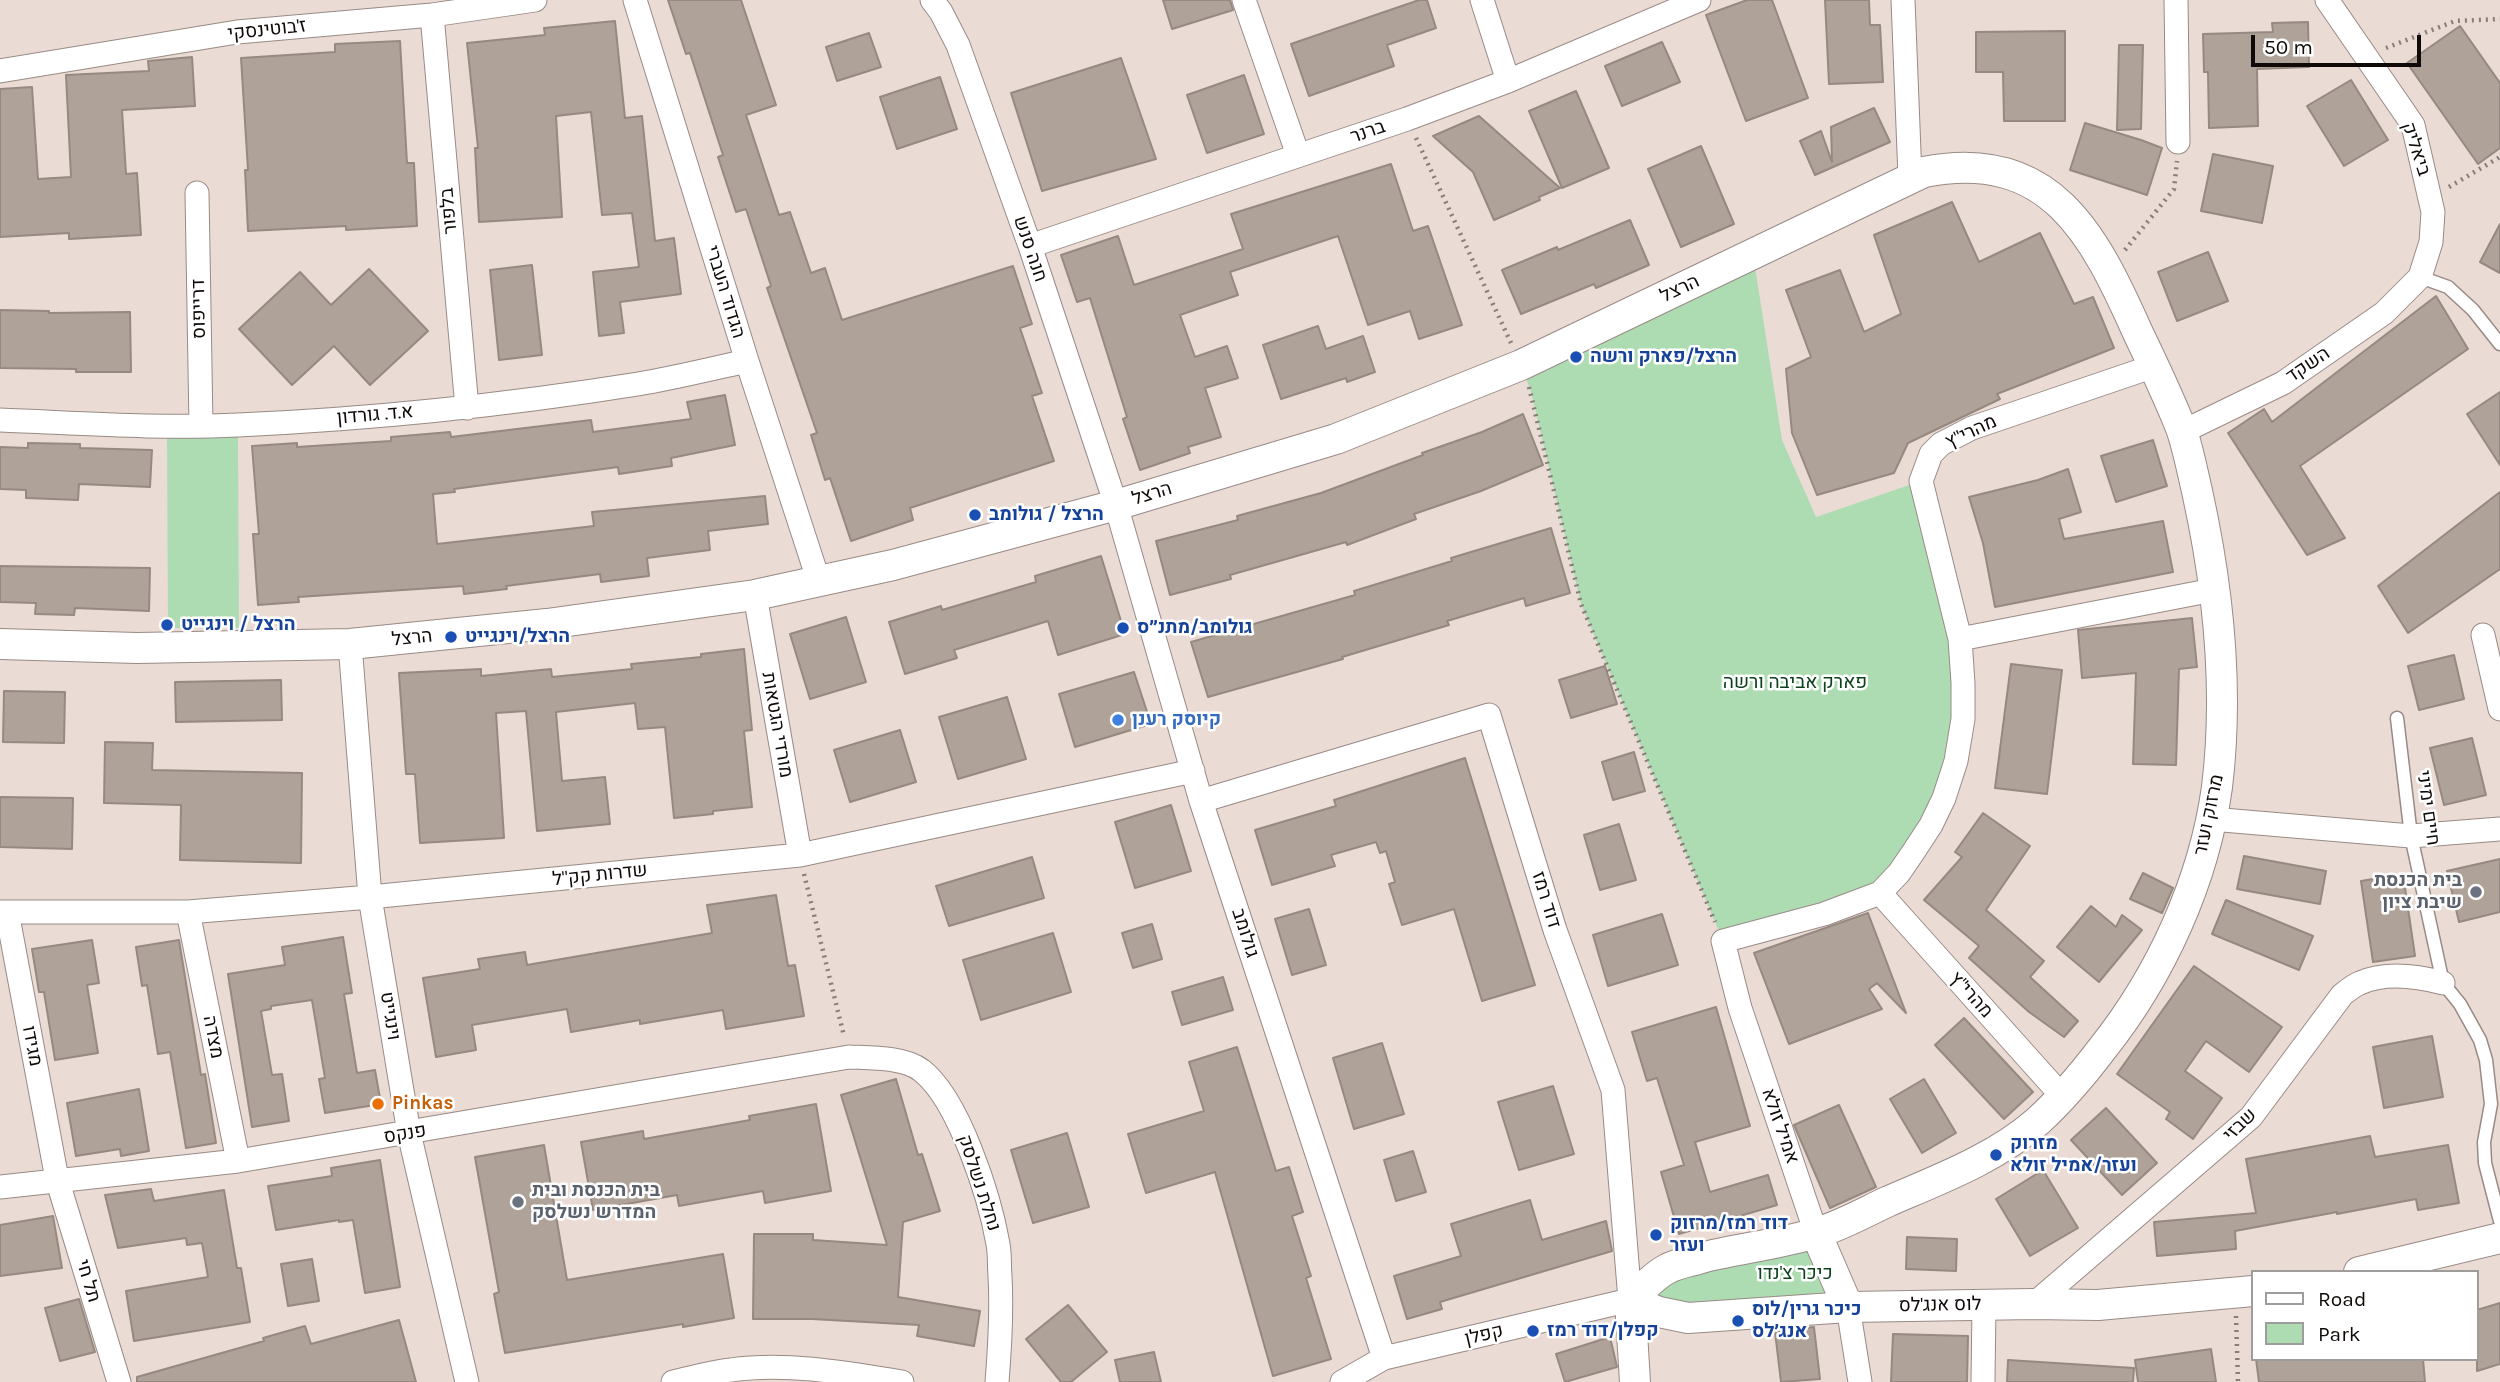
<!DOCTYPE html>
<html>
<head>
<meta charset="utf-8">
<style>
  body { margin:0 }
  #map { position:relative; width:2500px; height:1382px; overflow:hidden; background:#ebdbd5; font-family:Karla,sans-serif }
  canvas { display:block }
  .legend { position:absolute; left:2251px; top:1270px; width:228px; height:91px; box-sizing:border-box; background:#fff; border:2px solid #9f9d9c; margin:0; padding:9px 12px; list-style:none; font-size:21px; color:#0f0a08 }
  .legend li { display:flex; align-items:center; gap:14px; height:35px }
  .legend b { width:35px; border:2px solid #9f9d9c }
  .scale { position:absolute; left:2251px; top:35px; width:170px; height:32px; box-sizing:border-box; border:4px solid #0f0a08; border-top:0; padding-left:9px; font-size:21px; line-height:24px; white-space:nowrap; color:#0f0a08; -webkit-text-stroke:5px #fff; paint-order:stroke }
</style>
</head>
<body>
<div id="map">
<canvas width="2500" height="1382"></canvas>
<ul class="legend">
<li><b style="height:9px;background:#fff"></b>Road</li>
<li><b style="height:19px;background:#addcb3"></b>Park</li>
</ul>
<div class="scale">50 m</div>
</div>
<script>
const g = document.querySelector('canvas').getContext('2d');
g.lineJoin = 'round';
function fill(path, color) {
  g.fillStyle = color;
  g.fill(path, 'evenodd');
}
function trace(path, color, width, dash) {
  g.strokeStyle = color;
  g.lineWidth = width;
  g.lineCap = dash ? 'butt' : 'round';
  g.setLineDash(dash || []);
  g.stroke(path);
}
function label(font, color, halo, rows, align = 'center') {
  g.font = font + ' Karla,Heebo,sans-serif';
  g.lineWidth = 5;
  g.setLineDash([]);
  g.textBaseline = 'middle';
  g.strokeStyle = halo;
  g.fillStyle = color;
  for (const [text, x, y, turn = 0] of rows) {
    g.save();
    g.translate(x, y);
    g.rotate((+turn || 0) * Math.PI / 180);
    g.textAlign = isNaN(turn) ? turn : align;
    if (halo) g.strokeText(text, 0, 0);
    g.fillText(text, 0, 0);
    g.restore();
  }
}
const green = new Path2D(`
  M1753,254L1782,440L1816,517L1921,481L1960,639L1956,761L1880,893L1723,941L1581,604L1531,392L1521,365Z
  M238,436L239,628H168L167,437Z
  M1816,1233L1848,1307L1688,1318L1630,1300L1655,1277Z`);
const building = new Path2D(`
  M668,0H741L776,105L746,115L779,215L790,212L811,273L825,268L842,320L1013,266L1032,324L1020,328L1042,393L1032,396L1054,461L910,508L913,520L851,541L830,478L825,480L811,435L817,433L767,288L771,286L746,209L736,212L718,157L723,155L690,53L686,54Z
  M1163,0H1230L1233,10L1172,29Z
  M1419,0H1427L1436,28L1387,45L1394,66L1309,96L1291,44Z
  M1747,0H1772L1808,98L1746,121L1706,15Z
  M1825,0H1869L1870,25H1880L1883,82L1829,84Z
  M615,21L625,118L642,116L655,241L674,238L681,294L620,302L624,333L599,336L593,272L639,267L632,213L602,215L591,112L556,116L562,217L479,222L475,148H478L467,43L545,35L544,28Z
  M2308,22L2309,67L2257,69L2258,126L2209,128L2208,72H2204L2203,34L2273,32L2272,23Z
  M2460,26L2500,83V148L2478,164L2407,63Z
  M2065,31V121H2004L2003,72H1976V32Z
  M869,33L881,67L837,81L826,47Z
  M400,41L407,163H414L417,226L346,230V226L248,231L245,170H248L241,58L335,52V44Z
  M1662,42L1680,82L1622,106L1605,66Z
  M2119,45H2143L2141,129L2117,130Z
  M192,57L195,106L122,110L126,174L137,173L141,235L69,239V233L0,237V89L32,87L38,179L71,177L66,75L149,71L148,61Z
  M1121,58L1156,159L1042,191L1011,93Z
  M1244,75L1264,134L1207,153L1187,95Z
  M940,77L957,129L897,149L880,97Z
  M2351,80L2388,140L2344,166L2307,106Z
  M1576,91L1609,168L1562,188L1529,111Z
  M1874,108L1890,142L1815,175L1800,141L1821,131L1832,162L1831,127Z
  M1479,116L1560,188L1539,197L1540,200L1494,220L1473,172L1433,136Z
  M2085,123L2141,140L2162,148L2147,195L2070,170Z
  M1701,146L1734,224L1681,247L1648,169Z
  M2213,154L2273,166L2262,223L2201,211Z
  M1391,164L1413,231L1428,226L1462,325L1419,339L1410,311L1368,325L1338,236L1230,272L1238,295L1180,315L1195,357L1227,346L1238,378L1205,388L1221,437L1188,447L1190,453L1140,470L1123,419L1127,417L1090,298L1077,302L1061,255L1118,236L1134,285L1243,249L1231,214Z
  M1952,202L1979,262L2040,233L2074,304L2093,297L2114,348L1997,394L2000,399L1908,443L1894,473L1817,495L1792,433L1786,369L1811,357L1786,290L1840,270L1864,332L1901,314L1874,235Z
  M1630,220L1649,265L1596,288L1594,284L1521,314L1502,270L1557,247L1558,250Z
  M2500,224V273L2480,262Z
  M2208,252L2228,301L2177,321L2158,272Z
  M532,265L542,355L499,360L490,270Z
  M369,269L428,331L370,385L334,346L292,385L239,329L300,272L331,305Z
  M2436,296L2468,349L2300,466L2345,538L2307,555L2228,433L2264,409L2272,422Z
  M0,310L49,311V313L130,312L131,372H76V369L0,368Z
  M1318,326L1326,349L1363,336L1375,372L1347,382L1346,378L1281,399L1263,345Z
  M2500,392V465L2467,414Z
  M725,395L735,445L671,458L672,466L619,474L618,467L454,489L455,492L433,494L437,544L594,526L592,512L765,496L768,524L708,531L710,550L647,558L649,576L601,582L600,574L506,586L507,589L464,594L463,586L298,597L299,602L258,605L253,534H259L252,446L297,443V447L391,441V437L450,432L451,437L591,420L593,432L691,419L687,402Z
  M1523,414L1543,465L1481,491L1414,514L1416,519L1347,545L1346,542L1230,575L1231,579L1170,595L1156,541L1238,520L1237,516L1321,493L1423,455L1422,453L1482,432Z
  M2153,440L2167,486L2116,502L2101,456Z
  M28,443L80,444V448L152,450L150,487L79,484L78,500L26,498V490L0,489V447L28,448Z
  M2068,469L2081,512L2059,519L2064,539L2163,521L2173,572L1995,607L1983,543L1969,497L2038,480Z
  M2500,492V569L2408,633L2378,586Z
  M1551,528L1570,593L1526,606L1524,598L1447,621L1449,625L1342,657L1343,659L1208,697L1191,642L1355,595L1354,591L1452,561L1451,558Z
  M1101,556L1125,634L1058,655L1048,621L954,650L957,658L905,674L889,622L941,606L942,610L1036,582L1035,576Z
  M0,566L150,568L149,611L75,608L74,615L35,614L36,603L0,602Z
  M846,617L866,682L810,699L790,634Z
  M2192,618L2197,667L2179,669L2176,765L2133,764L2136,673L2082,678L2078,630Z
  M744,649L752,730L744,731L752,807L713,811V814L674,818L665,727L638,729L635,703L556,712L562,781L605,777L610,824L537,831L526,711L496,713L504,838L420,843L415,774H406L399,673L481,669V676L551,669L552,677L632,669L631,664L701,657V654Z
  M2454,655L2464,699L2419,710L2408,666Z
  M2011,664L2062,670L2047,794L1995,788Z
  M1605,666L1617,704L1571,718L1559,680Z
  M1134,672L1151,724L1075,747L1059,694Z
  M281,680L282,720L176,722L175,682Z
  M4,691L65,692L64,743L3,742Z
  M1007,697L1026,759L958,779L939,717Z
  M900,730L916,782L850,802L834,750Z
  M2472,738L2486,795L2444,805L2430,748Z
  M105,742L153,743L152,770L302,773L301,863L180,860L181,805L104,803Z
  M1634,752L1645,791L1613,800L1602,762Z
  M1465,758L1535,985L1482,1001L1454,909L1402,925L1389,884L1395,882L1386,851L1380,853L1376,842L1331,855L1335,866L1272,885L1255,830L1336,806L1334,800Z
  M0,797L73,798L72,849L0,847Z
  M1171,805L1191,871L1135,888L1115,822Z
  M1983,813L2030,846L1986,910L2044,961L2030,977L2078,1021L2064,1037L2029,1012L1969,958L1979,946L1924,900L1962,857L1955,852Z
  M1619,824L1636,880L1600,890L1584,835Z
  M2244,856L2326,871L2320,904L2237,889Z
  M1032,857L1044,898L949,926L936,886Z
  M2500,859V912L2459,922L2447,871Z
  M2143,873L2173,888L2162,913L2130,899Z
  M2403,874L2415,956L2373,962L2361,881Z
  M776,895L788,966L795,965L804,1016L726,1029L723,1010L640,1024V1020L571,1032L567,1009L472,1025L476,1050L436,1057L423,978L480,969L478,959L525,952L527,965L712,933L707,905Z
  M2226,900L2313,936L2299,970L2212,934Z
  M2091,906L2116,927L2122,915L2142,930L2099,982L2057,947Z
  M1309,909L1326,965L1292,975L1275,919Z
  M1868,913L1906,1013L1877,983L1869,989L1882,1009L1789,1044L1754,953Z
  M1662,914L1678,965L1608,986L1593,935Z
  M1152,924L1162,959L1133,968L1122,933Z
  M1053,933L1071,992L981,1020L963,960Z
  M343,937L352,993L344,994L357,1073L375,1070L381,1104L325,1113L319,1079L325,1078L312,1000L271,1006V1009L261,1011L272,1075L282,1074L289,1121L252,1127L228,974L285,965L282,947Z
  M92,940L99,983L87,985L98,1053L55,1060L44,992H39L32,949Z
  M179,940L201,1075L205,1074L216,1143L186,1148L170,1052L158,1054L147,985L142,986L136,947Z
  M2194,966L2282,1027L2249,1072L2206,1041L2185,1071L2222,1098L2193,1139L2166,1119L2170,1112L2117,1074Z
  M1223,977L1233,1010L1182,1025L1172,992Z
  M1716,1007L1750,1126L1695,1142L1710,1192L1768,1175L1777,1205L1679,1234L1661,1172L1684,1165L1657,1078L1647,1081L1632,1032Z
  M1964,1018L2033,1092L2004,1119L1935,1045Z
  M2432,1036L2443,1097L2384,1108L2373,1047Z
  M1382,1043L1404,1114L1354,1129L1333,1058Z
  M1237,1047L1276,1171L1289,1167L1303,1212L1292,1216L1311,1276L1306,1278L1331,1359L1273,1376L1215,1172L1146,1193L1128,1134L1204,1111L1189,1062Z
  M896,1079L918,1155L922,1154L940,1211L903,1222L898,1297L980,1311L974,1346L917,1336L919,1325L812,1319H753L754,1234H813V1240L887,1245L841,1095Z
  M1924,1079L1956,1133L1922,1153L1890,1099Z
  M1553,1086L1574,1154L1519,1170L1498,1102Z
  M139,1089L149,1151L121,1156L120,1149L76,1156L67,1103Z
  M816,1104L831,1191L765,1203L763,1191L679,1206L677,1195L593,1210L581,1142L643,1131L644,1139L750,1120L749,1116Z
  M1839,1105L1876,1187L1830,1208L1794,1125Z
  M2106,1108L2157,1163L2122,1195L2071,1140Z
  M1067,1133L1089,1207L1033,1223L1011,1150Z
  M2370,1136L2375,1157L2448,1145L2459,1203L2418,1210L2416,1199L2337,1214V1212L2235,1231L2236,1249L2157,1256L2154,1222L2256,1213L2246,1159Z
  M544,1145L567,1280L723,1254L734,1318L683,1327V1324L505,1353L494,1294L499,1292L475,1157Z
  M1413,1151L1426,1192L1396,1201L1384,1160Z
  M380,1160L400,1287L365,1293L353,1220L339,1222V1220L276,1230L268,1186L332,1176L331,1168Z
  M2043,1170L2078,1228L2030,1256L1996,1199Z
  M151,1189L154,1201L224,1190L237,1268H241L250,1322L134,1341L126,1291L208,1277L202,1243L187,1245L186,1238L118,1248L105,1195Z
  M1530,1200L1542,1240L1606,1221L1612,1251L1440,1302L1442,1309L1407,1319L1394,1276L1461,1256L1451,1224Z
  M53,1216L62,1268L0,1276V1225Z
  M1907,1237L1957,1239L1956,1271L1906,1269Z
  M312,1259L319,1301L288,1306L281,1264Z
  M79,1299L95,1352L60,1361L45,1308Z
  M2500,1303V1364L2477,1371V1310Z
  M1068,1305L1107,1352L1071,1382H1061L1026,1339Z
  M399,1320L416,1382H137V1377L264,1341L263,1338L305,1326L311,1344Z
  M1814,1327L1820,1379L1781,1382L1775,1332Z
  M1893,1334L1968,1336L1967,1382H1891Z
  M1610,1337L1617,1367L1565,1382L1556,1354Z
  M2211,1349L2216,1382H2138L2135,1360Z
  M1154,1352L1161,1382H1120L1115,1360Z
  M2256,1359H2423L2425,1382H2259Z
  M2008,1360L2134,1368L2133,1382H2007Z`);
const path = new Path2D(`
  M2386,48L2455,21L2500,19
  M1416,138L1511,343
  M2449,187L2500,157
  M2125,250L2174,189L2177,161
  M1529,387L1581,604L1715,922
  M804,874L844,1036
  M2236,1316L2238,1382`);
const service = new Path2D(`
  M2420,277L2448,287L2473,310L2500,344
  M2397,718L2411,836L2443,983L2460,1004L2480,1040L2486,1060L2491,1104L2484,1142L2485,1163L2500,1221`);
const minor = new Path2D(`
  M635,0L747,361L819,582
  M932,0L941,12L958,45L1030,246L1116,505L1201,801L1384,1358
  M1244,0L1298,155
  M1482,0L1508,81
  M1903,0L1910,177
  M2176,0L2178,142
  M432,15L467,408
  M0,71L237,32L432,15L535,0
  M197,193L201,426
  M1030,246L1407,119L1508,81L1699,0
  M0,420C79,423 159,429 238,425C372,419 506,405 638,384C674,378 710,369 747,361
  M2182,432L2283,383L2384,313L2420,277L2431,242L2433,212L2413,125L2327,0
  M755,595L800,855
  M2483,635L2500,709
  M1960,639L2213,590
  M350,644L370,897L409,1133L467,1382
  M1201,801L1489,715L1555,930L1613,1090L1630,1300L1384,1358L1342,1382
  M2211,819L2411,836L2500,829
  M1880,893L2062,1096
  M0,912H188L370,897L800,855L1193,771
  M7,912L57,1179L119,1382
  M188,912L238,1161
  M0,1187L238,1161L849,1057C871,1058 903,1057 921,1070C959,1099 990,1198 998,1244C1000,1254 999,1265 1000,1276C1002,1312 1000,1346 997,1382
  M1816,1233L1740,1008L1723,941L1824,914L1880,893L1899,873L1914,851L1931,825L1944,798L1956,761L1963,719V683L1960,639L1921,481L1931,454L1941,444L1972,428L2154,366
  M2034,1304L2251,1117L2342,995C2347,991 2354,985 2360,983C2385,972 2417,976 2443,983
  M1848,1307L1860,1382
  M673,1382C692,1378 711,1372 731,1370C787,1362 847,1373 902,1382
  M1983,1382L1984,1304`);
const tertiary = new Path2D(`
  M0,644L137,648L350,644L547,624L755,595L893,565L1116,505L1336,439L1521,365L1924,172C2050,147 2094,234 2138,333C2153,364 2168,396 2181,428C2188,448 2192,470 2197,491C2218,586 2229,689 2217,787C2204,881 2161,975 2102,1049C2083,1074 2061,1100 2038,1121C1996,1158 1940,1179 1889,1201C1865,1212 1841,1226 1816,1233C1780,1244 1742,1248 1705,1257C1693,1261 1678,1263 1667,1269C1653,1276 1642,1290 1630,1300
  M1816,1233L1848,1307
  M2359,1272L2500,1238
  M1630,1300L1659,1312L1688,1318L1848,1307L2034,1304L2098,1305L2253,1291
  M1630,1300L1635,1382`);
const markers = [
  [1576,357,7,"#1a4fb4"],
  [975,515,7,"#1a4fb4"],
  [167,625,7,"#1a4fb4"],
  [1123,628,7,"#1a4fb4"],
  [451,637,7,"#1a4fb4"],
  [1118,720,7,"#3f7fe0"],
  [2476,892,7,"#6b7280"],
  [378,1104,7,"#e8710a"],
  [1996,1155,7,"#1a4fb4"],
  [518,1202,7,"#6b7280"],
  [1656,1235,7,"#1a4fb4"],
  [1738,1321,7,"#1a4fb4"],
  [1533,1331,7,"#1a4fb4"]
];
const streetNames = [
  ["ז'בוטינסקי",267,30,-6],
  ["ברנר",1368,132,-19],
  ["ביאליק",2416,149,72],
  ["בלפור",449,211,-95],
  ["חנה סנש",1030,249,71],
  ["הרצל",1680,289,-25],
  ["הגדוד העברי",725,292,73],
  ["דרייפוס",199,309,-91],
  ["השקד",2308,365,-34],
  ["א.ד. גורדון",375,415,-5],
  ["מהרי\"ץ",1971,432,-25],
  ["הרצל",1152,494,-17],
  ["הרצל",412,638,-6],
  ["מורדי הגטאות",777,725,80],
  ["חיים ימיני",2428,808,82],
  ["מרזוק ועזר",2209,815,-78],
  ["שדרות קק\"ל",600,875,-6],
  ["דוד רמז",1546,900,73],
  ["גולומב",1245,933,72],
  ["מהרי\"ץ",1971,995,48],
  ["וינגייט",390,1016,81],
  ["מצדה",213,1037,79],
  ["מגידו",32,1046,79],
  ["שבזי",2240,1125,-44],
  ["אמיל זולא",1780,1126,71],
  ["פנקס",405,1134,-9],
  ["נחלת נשלסק",979,1183,72],
  ["תל חי",88,1281,73],
  ["לוס אנג'לס",1940,1305,-1],
  ["קפלן",1484,1335,-13]
];
const transitNames = [
  ["הרצל/פארק ורשה",1590,357],
  ["הרצל / גולומב",989,515],
  ["הרצל / וינגייט",181,625],
  ["גולומב/מתנ״ס",1137,628],
  ["הרצל/וינגייט",465,637],
  ["מזרוק",2010,1144],
  ["ועזר/אמיל זולא",2010,1166],
  ["דוד רמז/מרזוק",1670,1224],
  ["ועזר",1670,1246],
  ["כיכר גרין/לוס",1752,1310],
  ["אנג׳לס",1752,1332],
  ["קפלן/דוד רמז",1547,1331]
];
const parkNames = [
  ["פארק אביבה ורשה",1795,683],
  ["כיכר צ'נדו",1795,1274]
];
const shopNames = [
  ["קיוסק רענן",1132,720]
];
const worshipNames = [
  ["בית הכנסת",2462,881],
  ["שיבת ציון",2462,903],
  ["בית הכנסת ובית",532,1191,"left"],
  ["המדרש נשלסק",532,1213,"left"]
];
const foodNames = [
  ["Pinkas",392,1104]
];
fill(green, '#addcb3');
fill(building, '#afa299');
trace(building, '#968981', 2);
trace(service, '#998a85', 15);
trace(minor, '#998a85', 25);
trace(tertiary, '#998a85', 32);
trace(path, '#887d79', 4.5, [2, 5]);
trace(service, '#fff', 12);
trace(minor, '#fff', 23);
trace(tertiary, '#fff', 30);
for (const [x, y, r, color] of markers) {
  const dot = new Path2D();
  dot.arc(x, y, r, 0, 2 * Math.PI);
  g.fillStyle = color;
  g.fill(dot);
  trace(dot, '#fff', 2.5);
}
label('19px', '#0f0a08', '#fff', streetNames);
label('bold 19px', '#164399', '#fff', transitNames, 'left');
label('19px', '#0c421c', '#fff', parkNames);
label('bold 19px', '#366cbe', '#fff', shopNames, 'left');
label('bold 19px', '#5b616d', '#fff', worshipNames, 'right');
label('bold 19px', '#c56008', '#fff', foodNames, 'left');
</script>
</body>
</html>
